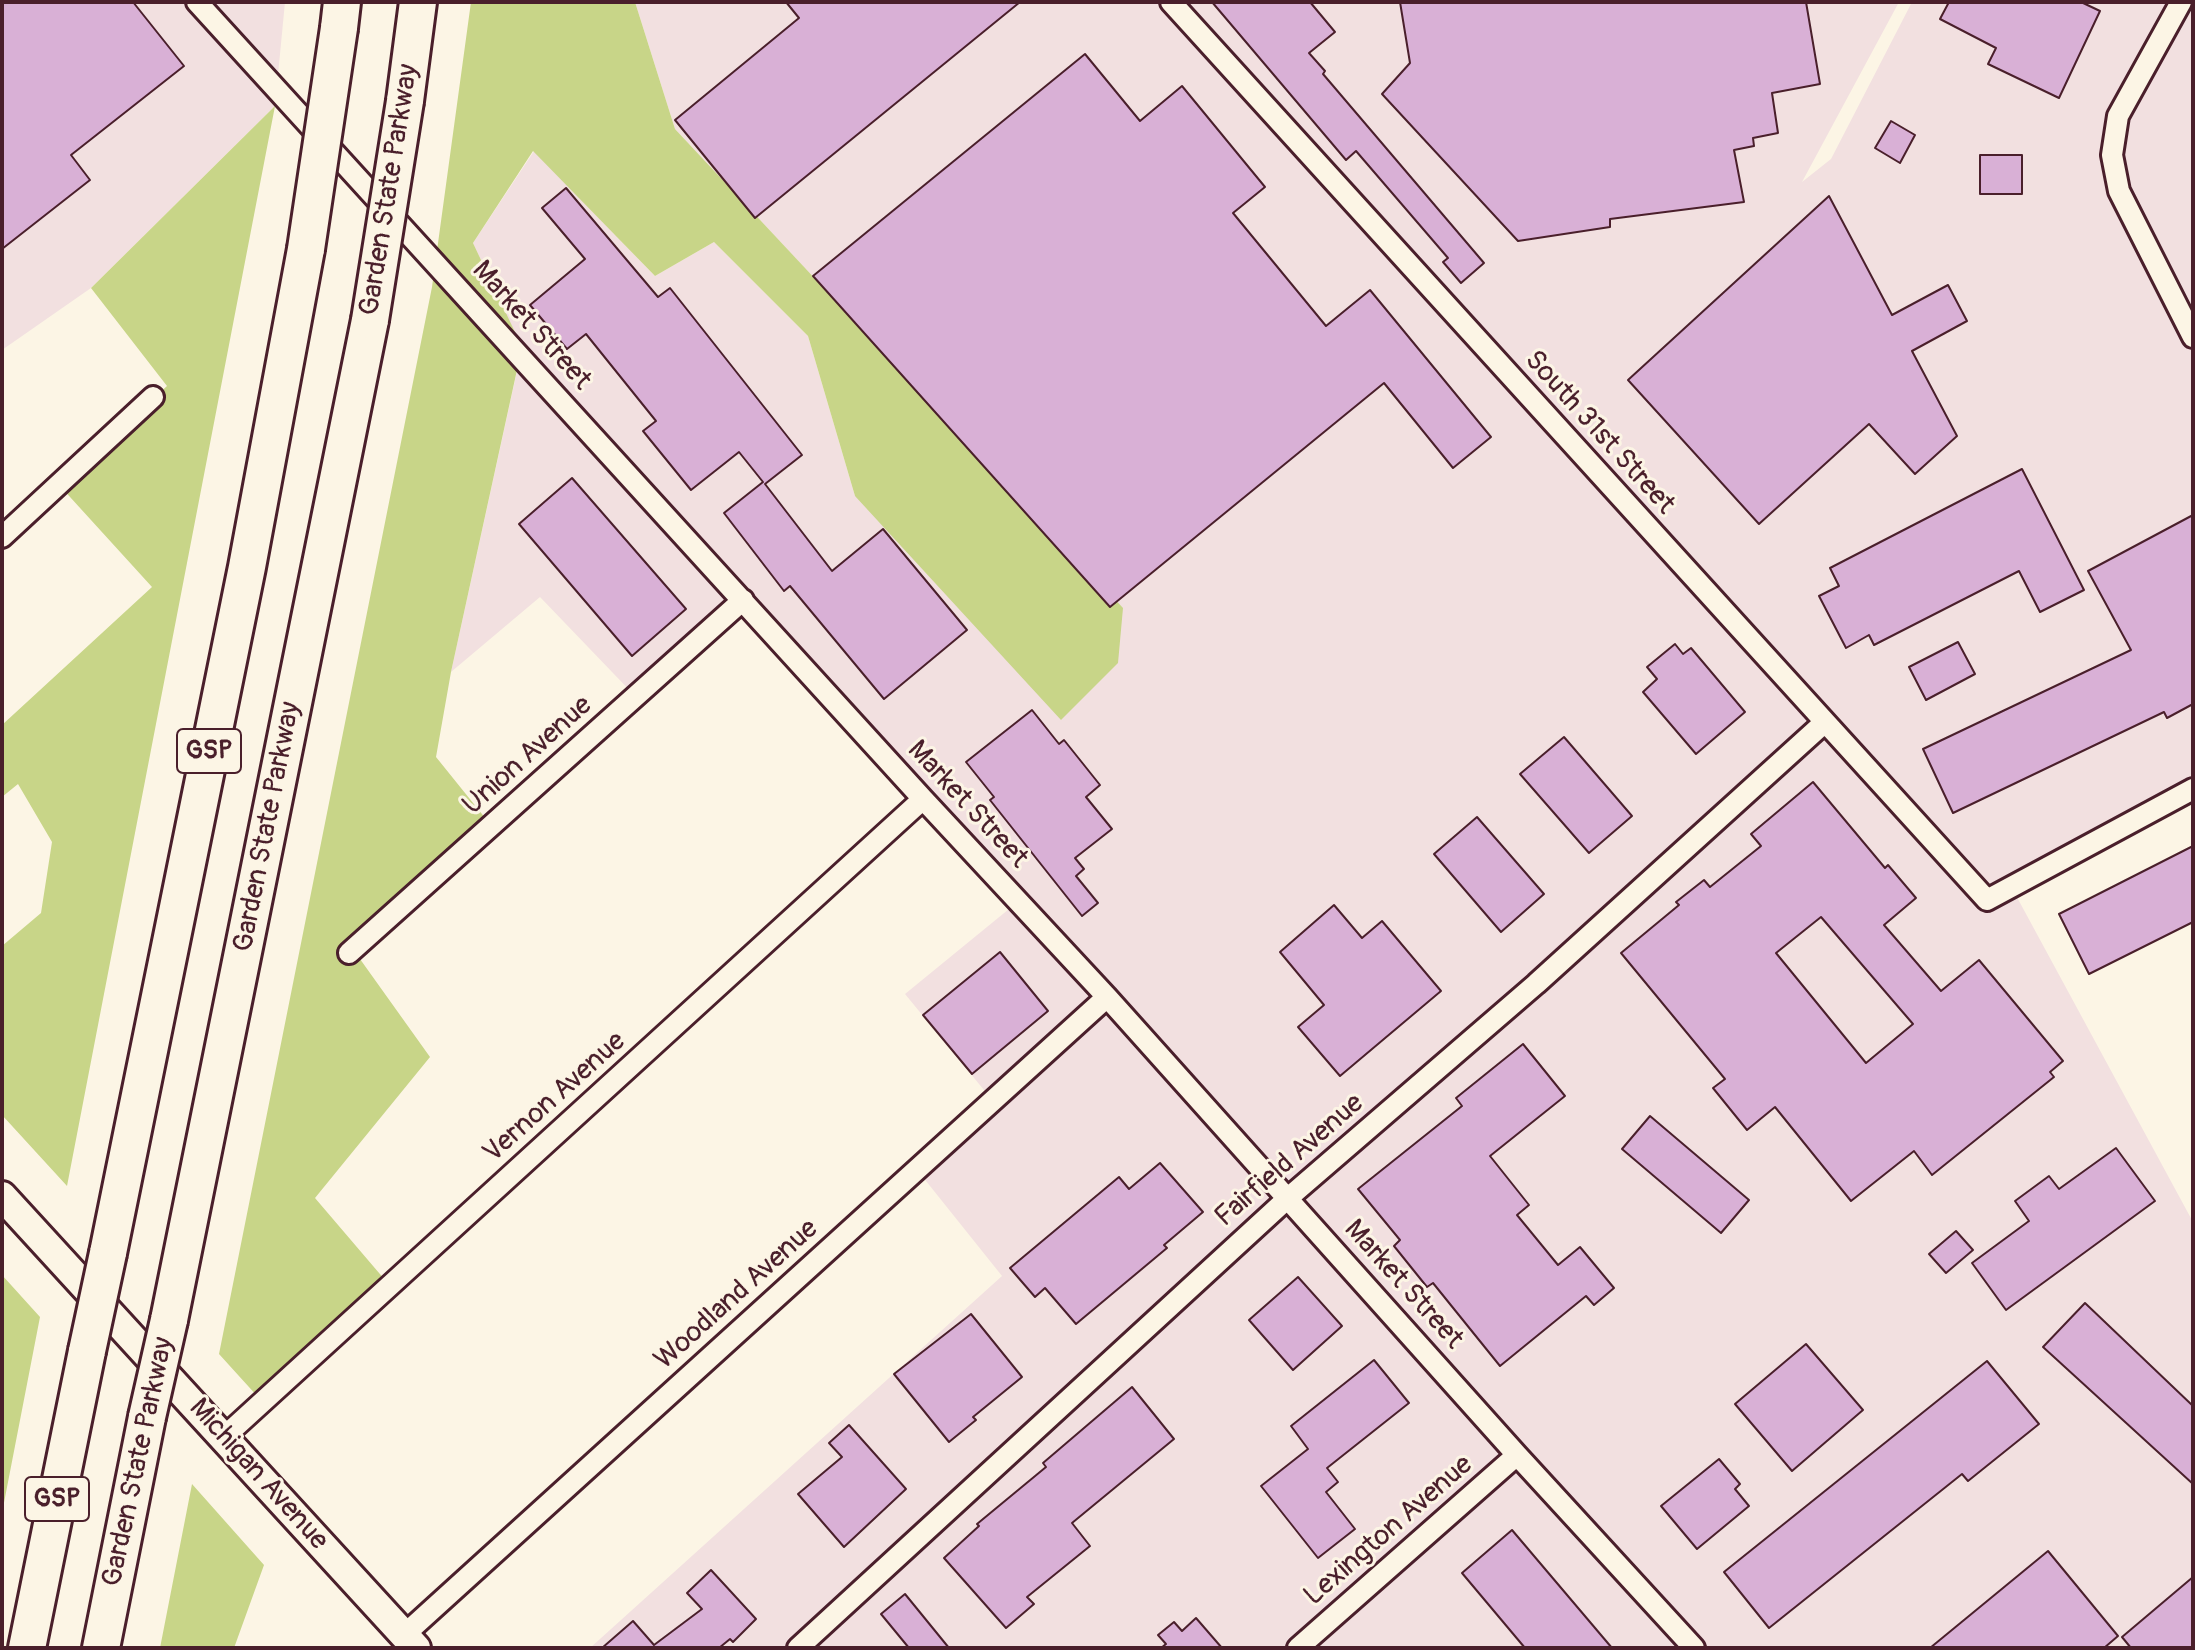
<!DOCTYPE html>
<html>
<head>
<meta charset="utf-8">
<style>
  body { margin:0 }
  #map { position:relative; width:2195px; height:1650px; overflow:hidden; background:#fcf5e5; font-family:Pangolin,sans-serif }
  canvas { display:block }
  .frame { position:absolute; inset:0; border:4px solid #4a1f2b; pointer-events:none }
</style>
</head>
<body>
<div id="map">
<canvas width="2195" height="1650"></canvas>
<div class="frame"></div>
</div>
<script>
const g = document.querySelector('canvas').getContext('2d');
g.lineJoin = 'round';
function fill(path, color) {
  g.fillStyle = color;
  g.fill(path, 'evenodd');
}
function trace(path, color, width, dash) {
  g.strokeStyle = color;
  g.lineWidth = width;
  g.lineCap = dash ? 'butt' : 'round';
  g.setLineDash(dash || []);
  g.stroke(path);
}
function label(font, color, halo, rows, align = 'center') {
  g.font = font + ' Pangolin,sans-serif';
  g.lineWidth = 6;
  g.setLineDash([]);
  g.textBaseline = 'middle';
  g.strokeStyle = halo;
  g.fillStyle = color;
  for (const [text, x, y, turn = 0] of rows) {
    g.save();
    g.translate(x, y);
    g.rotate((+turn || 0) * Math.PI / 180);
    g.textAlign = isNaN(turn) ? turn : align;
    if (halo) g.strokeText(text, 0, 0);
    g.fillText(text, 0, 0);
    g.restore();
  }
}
const built = new Path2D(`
  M2,2H285L275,106L91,288L2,350Z
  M635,2H1899L1802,182L1831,159L1912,2H2193V776L2006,877L2193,1222V1648H590L1002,1276L918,1171L993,1101L905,994L1020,900L745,597L637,698L540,597L451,672L522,348L473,243L534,151L655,276L714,242L808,336L855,496L1122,608L675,129Z`);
const green = new Path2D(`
  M471,2H635L675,129L1123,608L1118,663L1061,720L855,496L808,336L714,242L655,276L533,151L473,243L522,347L451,672L436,757L490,824L360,959L430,1057L315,1198L391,1287L268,1408L219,1354L432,287Z
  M275,106L67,1186L2,1115V946L41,913L52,842L18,784L2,797V725L152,587L60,486L167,386L91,288Z
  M2,1275L40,1317L2,1513Z
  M192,1484L264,1565L234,1648H160Z`);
const building = new Path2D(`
  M2,2H133L184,66L71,155L90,180L2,249Z
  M786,2H1020L755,218L675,120L799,18Z
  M1212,2H1310L1335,32L1309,53L1325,71L1323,74L1484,263L1461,283L1443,262L1448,258L1356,151L1346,160Z
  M1400,2H1806L1820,84L1772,93L1778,133L1753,138L1754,146L1734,150L1744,202L1610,219V227L1518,241L1382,94L1410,63Z
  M1949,2H2081L2100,11L2059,98L1988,64L1996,48L1940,19Z
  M1085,54L1140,121L1182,86L1265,187L1233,213L1326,326L1370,290L1491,437L1453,468L1384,383L1110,607L813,276Z
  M1891,121L1915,135L1900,163L1875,148Z
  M1980,155H2022V194H1980Z
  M566,188L658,297L670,288L802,455L765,484L832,571L883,529L967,630L884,699L790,586L784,591L724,513L763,482L739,452L691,490L643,431L656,421L586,334L567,349L530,305L585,259L542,208Z
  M1829,196L1892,315L1948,285L1967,321L1912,351L1957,436L1915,474L1869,424L1759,524L1628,380Z
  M2022,469L2084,590L2040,612L2019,571L1874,645L1869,635L1846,648L1819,596L1839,586L1830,568Z
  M572,478L686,609L632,656L519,524Z
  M2193,515V704L2167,718L2164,712L1953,813L1923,749L2131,650L2088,571Z
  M1958,642L1975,674L1926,700L1909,667Z
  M1675,644L1683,654L1691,648L1745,712L1696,754L1643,692L1657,679L1647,667Z
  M1032,710L1059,744L1064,740L1100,785L1086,797L1112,829L1075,858L1084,869L1076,876L1098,903L1082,916L990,800L994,797L966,762Z
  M1564,737L1632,816L1589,853L1520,774Z
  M1813,782L1885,868L1888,865L1916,898L1884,925L1941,991L1979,960L2063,1061L2050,1072L2054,1077L1932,1175L1914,1151L1851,1201L1775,1107L1747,1130L1713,1088L1725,1079L1621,953L1679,905L1676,902L1704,880L1710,887L1761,846L1751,834ZM1821,917L1913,1024L1866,1063L1776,953Z
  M1477,817L1544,894L1501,932L1434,854Z
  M2193,846V922L2089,974L2059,914Z
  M1334,905L1362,938L1382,921L1441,991L1340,1076L1298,1027L1324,1005L1280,952Z
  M1000,952L1048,1011L972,1074L923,1015Z
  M1523,1044L1565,1096L1490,1156L1529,1205L1517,1215L1558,1265L1580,1247L1614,1288L1594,1305L1586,1296L1500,1366L1433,1283L1427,1287L1394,1246L1400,1240L1358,1189L1462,1106L1456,1098Z
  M1650,1116L1749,1200L1721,1233L1622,1149Z
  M2116,1148L2155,1201L2006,1310L1972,1263L2029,1221L2015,1201L2049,1176L2059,1189Z
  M1160,1163L1203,1212L1164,1245L1167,1248L1076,1324L1045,1288L1035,1297L1010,1268L1119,1177L1129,1189Z
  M1956,1231L1973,1250L1946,1273L1929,1254Z
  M1298,1277L1342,1326L1293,1370L1249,1320Z
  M2085,1303L2193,1406V1484L2043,1347Z
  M971,1314L1022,1377L973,1417L976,1420L949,1442L894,1374Z
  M1806,1344L1863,1410L1792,1471L1735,1404Z
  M1374,1360L1409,1403L1327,1468L1338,1482L1326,1492L1355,1529L1318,1558L1261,1486L1308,1449L1291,1426Z
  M1987,1361L2039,1424L1968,1481L1962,1474L1769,1628L1724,1572Z
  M1132,1387L1174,1439L1072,1523L1090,1546L1027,1597L1034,1604L1006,1628L944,1558L979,1526L977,1524L1046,1467L1043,1463Z
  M849,1425L906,1489L844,1547L798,1494L842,1457L829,1443Z
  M1719,1459L1740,1484L1735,1489L1749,1506L1697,1549L1661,1506Z
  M1512,1530L1612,1648H1525L1462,1573Z
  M2048,1551L2118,1636L2104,1648H1930Z
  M711,1570L756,1619L733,1642L730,1639L719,1648H602L633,1621L654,1645L702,1609L687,1593Z
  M2193,1577V1648H2131L2122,1637Z
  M905,1594L949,1648H909L881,1614Z
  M1196,1618L1222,1648H1161L1166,1644L1158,1635L1174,1622L1182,1631Z`);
const street = new Path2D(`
  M197,2L923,799L1107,997L1517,1455L1694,1648
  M1171,2L1987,900L2193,789
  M2181,2L2118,116L2112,155L2119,191L2193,337
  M2,537L153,397
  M349,953L743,600
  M224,1437L923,799
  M404,1635L1107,997
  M798,1648L1288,1198L1536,984L1825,722
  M1298,1648L1517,1455`);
const secondary = new Path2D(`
  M2,1196L416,1648`);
const highway = new Path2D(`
  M339,28L342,2
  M405,101L418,2
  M108,1253L247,567L306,249
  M169,1320L370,320
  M27,1648L87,1351
  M101,1648L147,1417`);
const highwayBridge = new Path2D(`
  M306,249L339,28
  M370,320L405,101
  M87,1351L108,1253
  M147,1417L169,1320`);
const shields = [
  [209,751,64],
  [57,1499,64]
];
const shieldNames = [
  ["GSP",209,751],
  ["GSP",57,1499]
];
const streetNames = [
  ["Garden State Parkway",390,190,-81],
  ["Market Street",531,326,48],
  ["South 31st Street",1599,433,48],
  ["Union Avenue",528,756,-42],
  ["Market Street",967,805,47],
  ["Garden State Parkway",268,827,-79],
  ["Vernon Avenue",555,1098,-42],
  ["Fairfield Avenue",1290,1161,-41],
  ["Market Street",1403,1285,48],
  ["Woodland Avenue",737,1295,-42],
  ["Garden State Parkway",139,1462,-78],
  ["Michigan Avenue",258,1475,48],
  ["Lexington Avenue",1389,1531,-41]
];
fill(built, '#f2e0e0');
fill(green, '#c8d588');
fill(building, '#d9b0d6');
trace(building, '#4a1f2b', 2);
trace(street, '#4a1f2b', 26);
trace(secondary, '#4a1f2b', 34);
trace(highway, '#4a1f2b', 42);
trace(street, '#fcf5e5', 20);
trace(secondary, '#fcf5e5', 28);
trace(highway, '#fcf5e5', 36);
trace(highwayBridge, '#4a1f2b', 42, []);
trace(highwayBridge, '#fcf5e5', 36);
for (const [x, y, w] of shields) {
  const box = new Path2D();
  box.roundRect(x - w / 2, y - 22, w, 44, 6);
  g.fillStyle = '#fcf5e5';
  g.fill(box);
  trace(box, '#4a1f2b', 2);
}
label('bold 26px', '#4a1f2b', null, shieldNames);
label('28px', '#4a1f2b', '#fcf5e5', streetNames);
</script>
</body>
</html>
